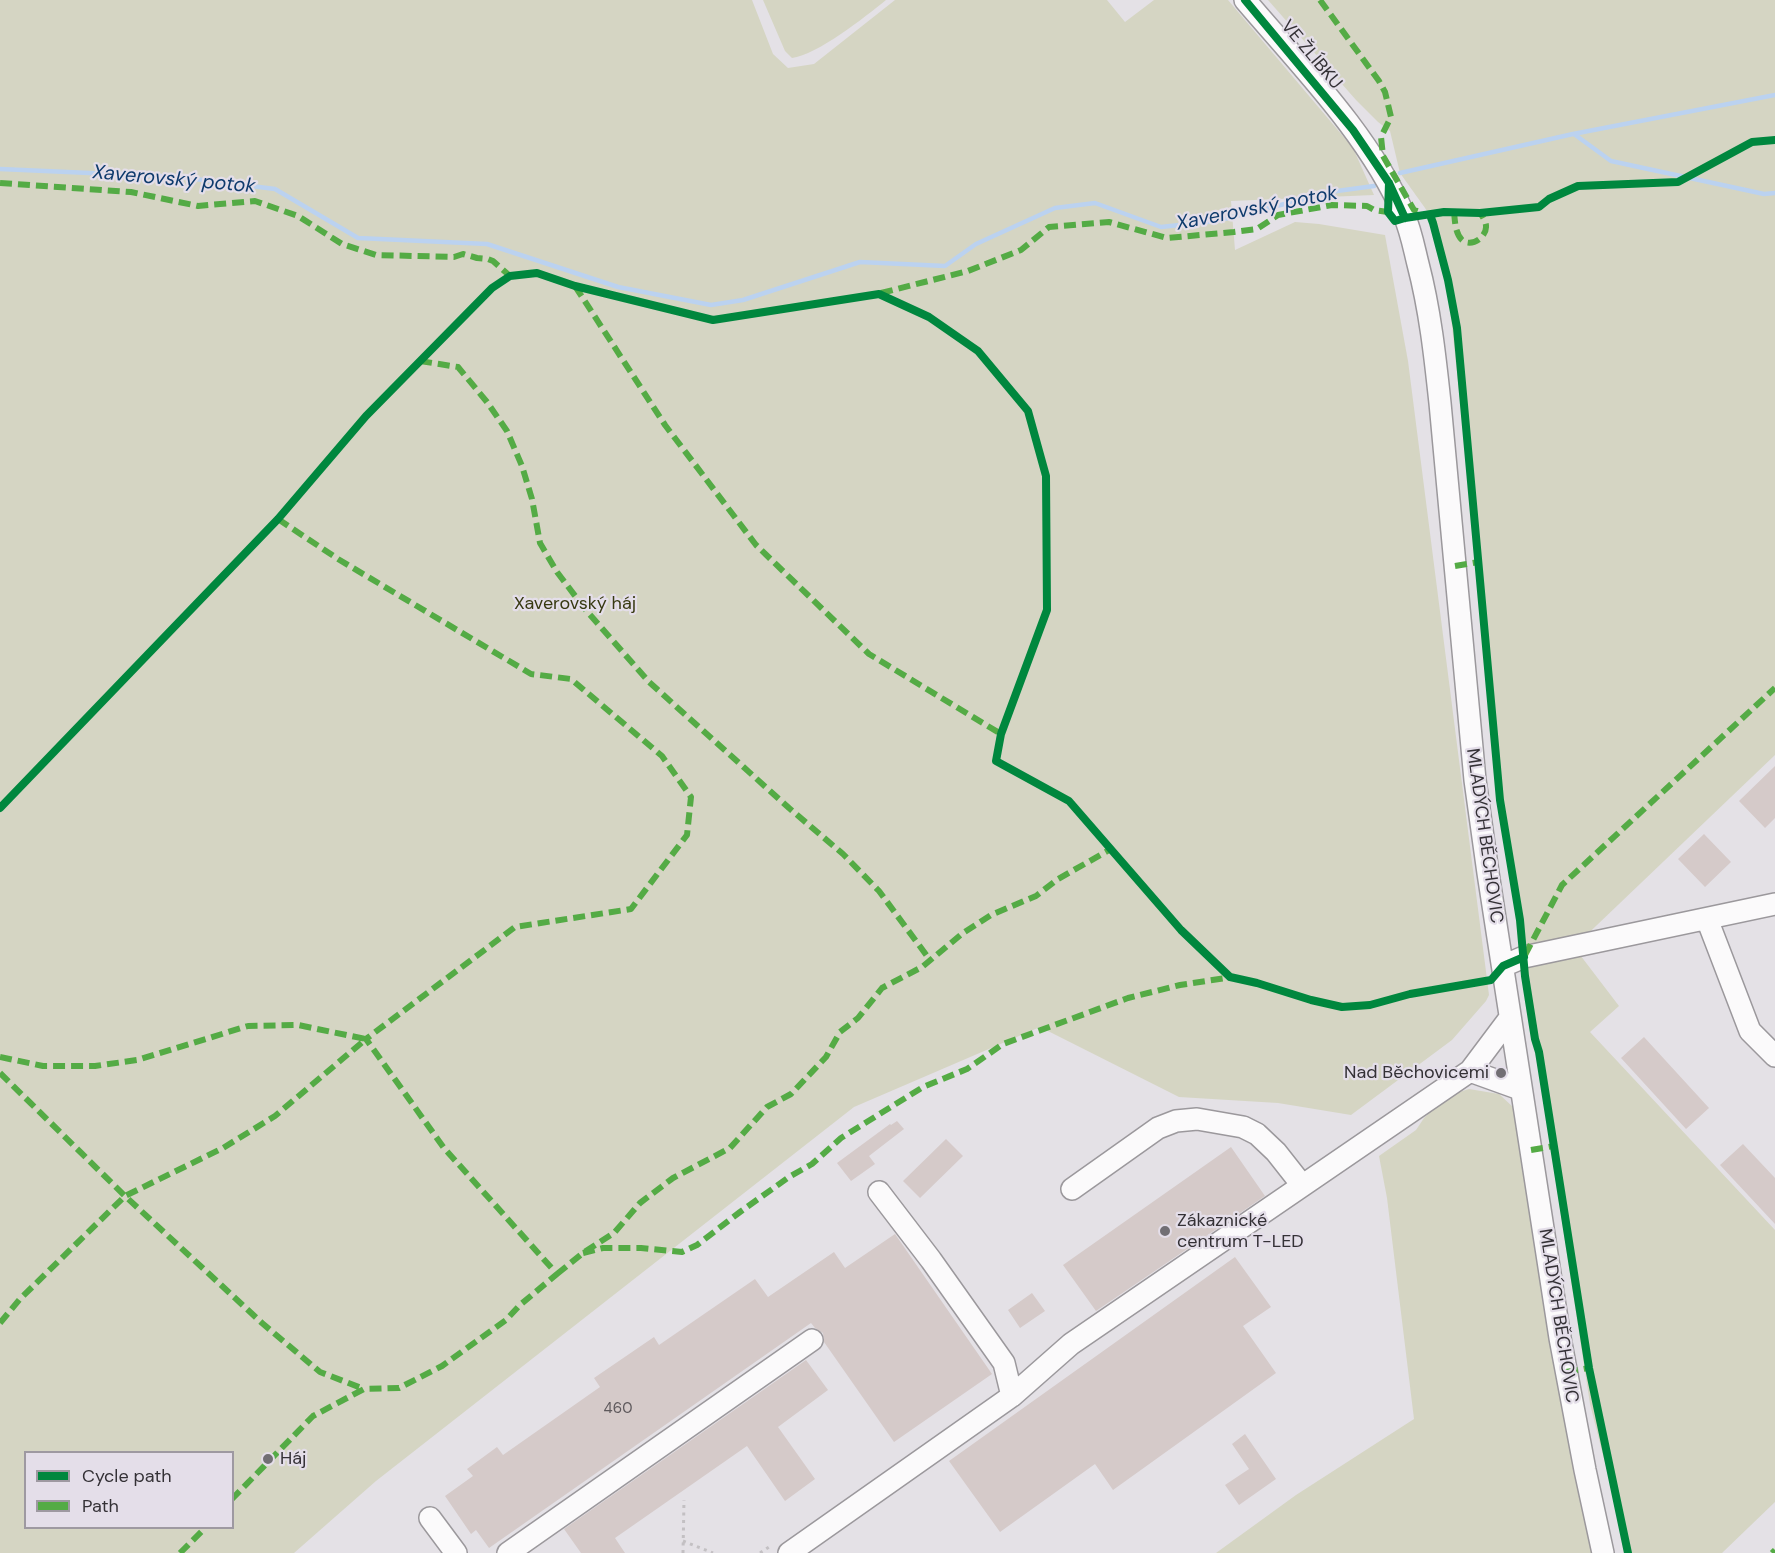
<!DOCTYPE html>
<html>
<head>
<meta charset="utf-8">
<style>
  body { margin:0 }
  #map { position:relative; width:1775px; height:1553px; overflow:hidden; background:#e4e1e6; font-family:"DM Sans",sans-serif }
  canvas { display:block }
  .legend { position:absolute; left:24px; top:1451px; width:210px; height:78px; box-sizing:border-box; background:#e4dee9; border:2px solid #9e99a1; margin:0; padding:8px 10px; list-style:none; font-size:18px; color:#343136 }
  .legend li { display:flex; align-items:center; gap:12px; height:30px }
  .legend b { width:30px; border:2px solid #9e99a1 }
</style>
</head>
<body>
<div id="map">
<canvas width="1775" height="1553"></canvas>
<ul class="legend">
<li><b style="height:8px;background:#00873e"></b>Cycle path</li>
<li><b style="height:8px;background:#54ab45"></b>Path</li>
</ul>
</div>
<script>
const g = document.querySelector('canvas').getContext('2d');
g.lineJoin = 'round';
function fill(path, color) {
  g.fillStyle = color;
  g.fill(path, 'evenodd');
}
function trace(path, color, width, dash) {
  g.strokeStyle = color;
  g.lineWidth = width;
  g.lineCap = dash ? 'butt' : 'round';
  g.setLineDash(dash || []);
  g.stroke(path);
}
function label(font, color, halo, rows, align = 'center') {
  g.font = font + ' "DM Sans",sans-serif';
  g.lineWidth = 4.5;
  g.setLineDash([]);
  g.textBaseline = 'middle';
  g.strokeStyle = halo;
  g.fillStyle = color;
  for (const [text, x, y, turn = 0] of rows) {
    g.save();
    g.translate(x, y);
    g.rotate((+turn || 0) * Math.PI / 180);
    g.textAlign = isNaN(turn) ? turn : align;
    if (halo) g.strokeText(text, 0, 0);
    g.fillText(text, 0, 0);
    g.restore();
  }
}
const green = new Path2D(`
  M0,0H752L773,54L788,68L814,64L895,0H1107L1125,22L1154,0H1228L1353,148L1374,195L1231,201L1235,250L1295,222L1319,224L1385,235L1408,361L1489,995L1486,1001L1452,1040L1351,1115L1278,1103L1179,1097L1040,1027L854,1107L376,1481L294,1553H0ZM26,1452H232V1528H26Z
  M763,0H886C865,17 817,55 792,58L785,51Z
  M1268,0H1775V755L1574,947L1619,1006L1590,1032L1775,1230V1502L1722,1553H1628L1590,1404L1517,929L1447,280L1430,215L1400,173L1390,131L1378,122L1356,100Z
  M1469,1089L1499,1094L1513,1107L1554,1357L1595,1553H1216L1296,1495L1414,1419L1387,1198L1379,1156L1416,1130L1424,1118L1440,1102L1456,1093Z`);
const stream = new Path2D(`
  M1574,134L1611,161L1764,194L1775,193
  M0,169L179,177L275,189L358,238L487,244L618,287L711,305L743,300L860,262L945,266L976,244L1055,208L1095,203L1161,227L1216,221L1337,191L1374,186
  M1400,173L1573,134L1775,95`);
const building = new Path2D(`
  M1775,766V818L1765,828L1739,801Z
  M1704,834L1731,862L1705,887L1678,859Z
  M1644,1037L1709,1108L1686,1129L1621,1058Z
  M897,1121L904,1129L869,1156L875,1164L851,1181L837,1163L890,1124L891,1125Z
  M946,1139L963,1156L920,1198L903,1181Z
  M1743,1144L1775,1178V1224L1720,1165Z
  M1231,1147L1265,1196L1096,1311L1063,1265Z
  M895,1234L992,1374L894,1442L824,1342L823,1333L815,1328L811,1323L489,1548L476,1530L471,1534L445,1496L473,1476L467,1469L497,1447L503,1455L600,1387L594,1378L654,1337L659,1345L755,1279L768,1297L834,1252L845,1268Z
  M1235,1257L1271,1307L1243,1326L1276,1373L1113,1490L1095,1464L1000,1532L949,1461Z
  M1032,1293L1045,1311L1020,1328L1008,1310Z
  M806,1360L828,1390L778,1427L815,1479L785,1501L747,1446L615,1538L625,1553H581L564,1529Z
  M1245,1434L1276,1479L1239,1505L1225,1485L1249,1469L1232,1444Z`);
const path = new Path2D(`
  M683,1541L713,1553
  M683,1553L684,1500
  M760,1553L772,1545`);
const minor = new Path2D(`
  M1245,0C1301,66 1370,136 1404,215C1411,231 1414,248 1418,264C1430,310 1435,356 1440,403L1475,780L1488,873L1560,1338L1585,1470L1603,1553
  M1707,919L1750,1031L1775,1056
  M1503,966L1524,957L1775,904
  M1470,1071L1520,1089
  M1072,1189L1158,1128L1176,1121L1197,1119L1243,1127L1257,1134L1276,1152L1302,1185
  M879,1192L931,1260L1004,1363L1012,1396
  M430,1518L456,1553
  M508,1553L812,1340
  M789,1553L1012,1396L1071,1344L1470,1071L1509,1019`);
const quiet = new Path2D(`
  M1320,0L1379,81L1385,92L1391,117L1381,137L1383,156L1414,210L1423,213
  M0,183L131,192L198,206L255,201L298,216L342,244L376,255L454,257L463,254L477,258L488,259L493,261L510,276
  M1454,212C1455,221 1455,233 1462,240C1471,248 1487,237 1486,226C1486,222 1483,217 1480,213
  M575,286L665,425L756,545L869,654L1001,734
  M881,293L968,271L1021,250L1049,227L1109,222L1167,238L1234,232L1257,229L1278,215L1332,205L1367,206L1374,210L1388,212
  M420,361L458,367L487,402L507,431L522,466L532,499L540,543L557,572L585,609L649,682L789,808L843,854L879,891L930,960
  M278,519L338,559L531,674L571,679L662,756L691,797L687,835L631,909L515,927L366,1039L444,1148L557,1274L520,1305L506,1320L442,1366L399,1388L364,1389
  M1455,566L1479,562
  M1525,955L1562,885L1775,688
  M0,1057L43,1066H95L137,1060L248,1026L298,1025L366,1039
  M0,1073L125,1196L262,1323L320,1372L364,1389L313,1416L232,1499
  M1531,1150L1554,1146
  M583,1253L603,1248H641L682,1252L697,1245L740,1212L789,1177L812,1164L841,1138L923,1087L967,1069L1003,1044L1128,998L1180,985L1232,977
  M557,1274L583,1253L614,1233L640,1203L673,1178L730,1148L767,1107L791,1094L826,1057L840,1032L858,1018L882,988L922,967L963,933L991,915L1036,896L1058,879L1111,849
  M0,1323L20,1299L125,1196L223,1148L275,1116L366,1039
  M1566,1372L1589,1368
  M180,1553L205,1528
  M1772,1553L1775,1550`);
const cycleway = new Path2D(`
  M1245,0L1353,130L1389,183L1405,218
  M1389,183L1388,212L1395,221L1405,218L1444,212L1480,213L1539,207L1549,199L1578,186L1678,182L1752,142L1775,140
  M1430,215L1433,223L1448,280L1457,328L1500,800L1520,920L1525,976L1535,1039L1539,1052L1589,1368L1628,1553
  M0,808L278,519L366,416L492,288L510,276L537,273L575,286L713,320L879,294L929,317L978,351L1028,411L1046,476L1047,610L1001,734L996,761L1069,801L1181,930L1230,977L1257,983L1311,1000L1342,1007L1370,1005L1410,994L1491,980L1503,966L1524,957`);
const markers = [
  [1501,1073,6,"#726f74"],
  [1165,1231,6,"#726f74"],
  [268,1459,6,"#726f74"]
];
const numberNames = [
  ["460",618,1409]
];
const streetNames = [
  ["VE ŽLÍBKU",1311,55,50],
  ["MLADÝCH BĚCHOVIC",1484,836,82],
  ["MLADÝCH BĚCHOVIC",1558,1316,81]
];
const parkNames = [
  ["Xaverovský háj",575,604]
];
const poiNames = [
  ["Nad Běchovicemi",1489,1073,"right"],
  ["Zákaznické",1177,1221],
  ["centrum T-LED",1177,1242],
  ["Háj",280,1459]
];
const waterNames = [
  ["Xaverovský potok",174,180,5],
  ["Xaverovský potok",1257,209,-11]
];
fill(green, '#d5d5c3');
trace(stream, '#bbd2f0', 4.5);
fill(building, '#d5cac9');
trace(minor, '#9b989c', 24);
trace(path, '#c3c0c3', 3, [3, 4.5]);
trace(minor, '#fbfafb', 21);
trace(quiet, '#54ab45', 6, [12, 6]);
trace(cycleway, '#00873e', 8);
for (const [x, y, r, color] of markers) {
  const dot = new Path2D();
  dot.arc(x, y, r, 0, 2 * Math.PI);
  g.fillStyle = color;
  g.fill(dot);
  trace(dot, '#e4dee9', 2);
}
label('15px', '#5e595c', null, numberNames);
label('18px', '#343136', '#e4dee9', streetNames);
label('18px', '#373911', '#e4dee9', parkNames);
label('18px', '#343136', '#e4dee9', poiNames, 'left');
label('italic 20px', '#0f3b6d', '#e4dee9', waterNames);
</script>
</body>
</html>
